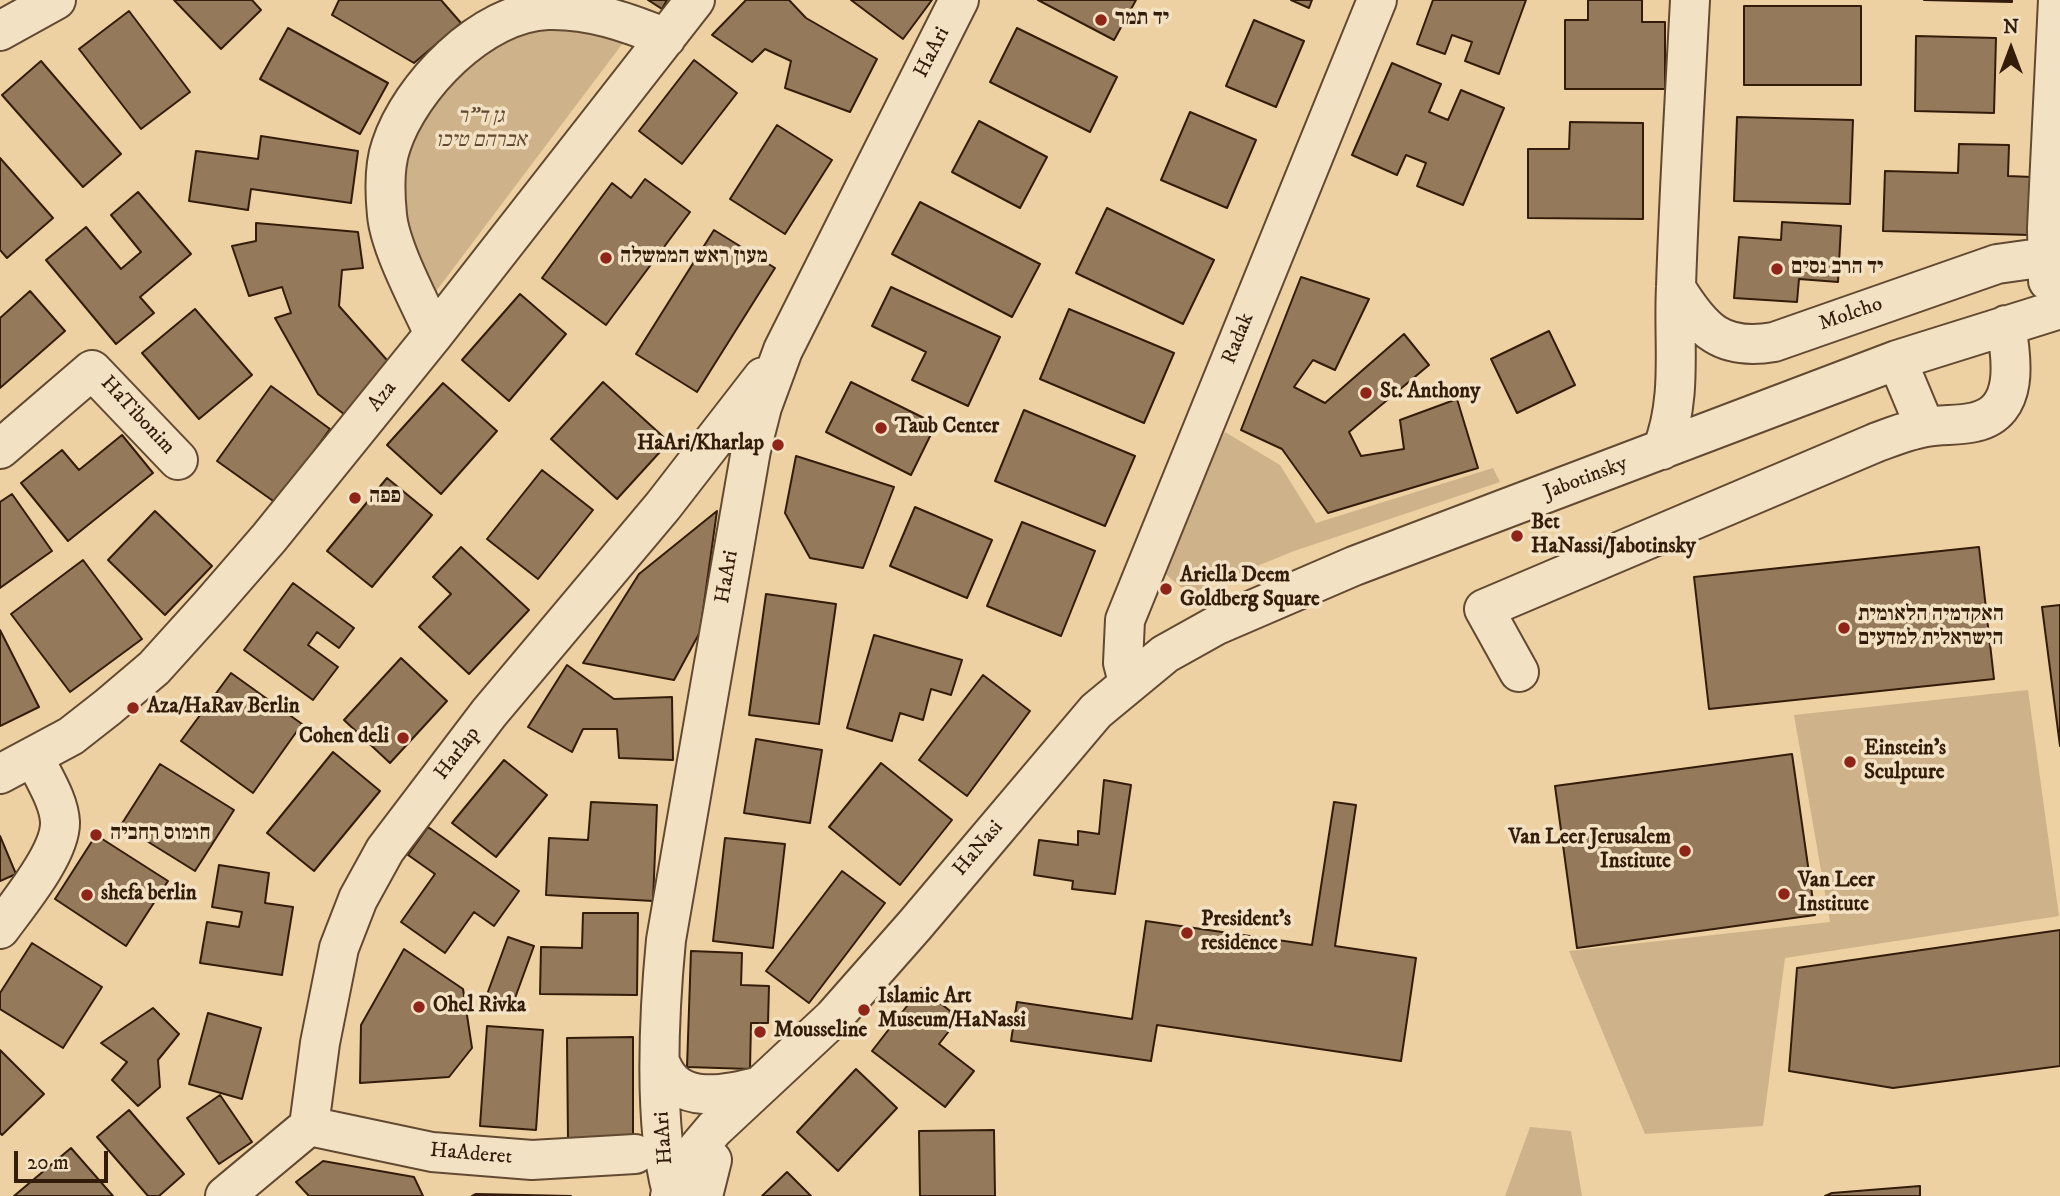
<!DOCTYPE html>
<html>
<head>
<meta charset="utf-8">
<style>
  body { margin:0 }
  #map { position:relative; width:2060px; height:1196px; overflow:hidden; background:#edd1a3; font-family:"IM FELL DW Pica",serif }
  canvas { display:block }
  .north { position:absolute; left:1976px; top:14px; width:70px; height:70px; -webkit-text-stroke:5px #f3e1c3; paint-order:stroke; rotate:0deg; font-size:19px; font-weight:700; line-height:28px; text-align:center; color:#341c0b }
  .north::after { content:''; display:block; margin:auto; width:24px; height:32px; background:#341c0b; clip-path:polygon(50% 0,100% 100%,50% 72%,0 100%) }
  .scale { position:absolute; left:14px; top:1151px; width:94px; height:32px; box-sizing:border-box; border:4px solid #341c0b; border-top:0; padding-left:9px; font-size:21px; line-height:24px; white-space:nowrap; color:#341c0b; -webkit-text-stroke:5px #f3e1c3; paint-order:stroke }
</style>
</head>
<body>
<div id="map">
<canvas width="2060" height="1196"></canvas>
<div class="north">N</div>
<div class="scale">20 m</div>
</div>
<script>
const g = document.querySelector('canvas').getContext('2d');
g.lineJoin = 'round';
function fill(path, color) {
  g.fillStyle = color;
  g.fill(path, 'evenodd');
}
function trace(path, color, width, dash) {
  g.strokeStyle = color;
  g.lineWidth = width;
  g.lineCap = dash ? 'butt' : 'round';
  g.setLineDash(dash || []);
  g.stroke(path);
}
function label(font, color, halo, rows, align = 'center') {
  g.font = font + ' "IM FELL DW Pica","Frank Ruhl Libre",serif';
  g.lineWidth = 7;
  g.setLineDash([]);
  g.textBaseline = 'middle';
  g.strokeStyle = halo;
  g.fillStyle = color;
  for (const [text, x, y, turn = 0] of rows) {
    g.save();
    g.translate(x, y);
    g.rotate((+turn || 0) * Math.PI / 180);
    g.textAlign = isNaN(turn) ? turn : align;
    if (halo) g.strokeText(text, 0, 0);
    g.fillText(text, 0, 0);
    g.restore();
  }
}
const green = new Path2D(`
  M528,18L629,35L434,294L409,242L399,160L430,99Z
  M1225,432L1280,465L1316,523L1493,468L1500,482L1294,551L1189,594L1156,566Z
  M2028,690L2059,916L1785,958L1763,1126L1645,1134L1569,951L1830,922L1794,715Z
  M1530,1127L1571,1131L1582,1196H1505Z`);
const building = new Path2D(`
  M174,0H252L261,10L221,49Z
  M339,0H441L461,23L414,63L332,15Z
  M648,0H667L662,9Z
  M746,0H789L806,18L877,59L850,112L785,88L791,61L765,49L752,62L712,35Z
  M851,0H932L903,39Z
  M1038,0H1136L1114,40Z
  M1291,0H1312L1309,8Z
  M1433,0H1526L1499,74L1465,61L1472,42L1452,35L1445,54L1417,44Z
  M1588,0H1642V22H1665V89H1565V20H1588Z
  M1924,0H2012V2Z
  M1744,6H1861V85H1744Z
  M129,11L190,92L141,129L79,49Z
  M1254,20L1304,41L1276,107L1226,86Z
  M288,28L388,83L360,134L260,79Z
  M1017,28L1117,77L1090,132L990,82Z
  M1916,36L1996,38L1994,113L1915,111Z
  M694,60L737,93L682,164L639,131Z
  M41,61L121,154L83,187L2,95Z
  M1392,63L1441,84L1429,112L1448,120L1461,90L1504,108L1463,205L1417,186L1426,163L1406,155L1397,175L1352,155Z
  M1190,112L1256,140L1227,208L1161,180Z
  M1737,117L1853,120L1850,204L1734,201Z
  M979,121L1047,157L1020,208L952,172Z
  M1570,122L1643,123V219L1528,218V149H1569Z
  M777,125L832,160L785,234L730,199Z
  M261,136L358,151L351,203L251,189L248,210L189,201L196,151L258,159Z
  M1959,144L2009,145L2008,176L2032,177L2030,235L1883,231L1885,171L1958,173Z
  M0,158L53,218L7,258L0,250Z
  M645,179L690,212L606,325L542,278L612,183L631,198Z
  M138,192L191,254L140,297L154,313L116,344L46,260L86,227L121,269L141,252L111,215Z
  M920,202L1040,264L1012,317L892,254Z
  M1107,208L1214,260L1183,324L1076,273Z
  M1782,222L1841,226L1838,282L1799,279L1797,302L1734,298L1739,237L1781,240Z
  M256,223L358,232L363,268L342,270L339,306L394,368L349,418L318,394L275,318L291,313L282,287L249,296L232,246L256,241Z
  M714,230L775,268L697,392L636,354Z
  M1301,277L1369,299L1335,370L1313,360L1294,387L1325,403L1404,334L1429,365L1349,432L1361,456L1404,449L1400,420L1457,399L1478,468L1328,513L1282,449L1241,430Z
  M891,287L1000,337L968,406L912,380L926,352L872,326Z
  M30,291L65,331L0,388V318Z
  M520,294L566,334L509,401L462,360Z
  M195,309L252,375L199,419L142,353Z
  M1069,309L1174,353L1144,423L1040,379Z
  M1549,331L1575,385L1517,413L1491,359Z
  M603,382L669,442L617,499L551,439Z
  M851,382L936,424L911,475L826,432Z
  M443,383L497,431L441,494L387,445Z
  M271,386L330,429L276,503L217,461Z
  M1024,410L1135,456L1105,526L995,481Z
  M122,435L153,473L68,541L21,483L62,450L79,470Z
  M796,456L894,487L863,568L810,558L785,513Z
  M542,470L593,510L538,579L487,539Z
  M387,478L432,515L372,587L327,551Z
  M12,494L52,551L0,588V502Z
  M915,507L992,540L967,598L890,566Z
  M155,511L212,566L165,615L108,560Z
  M717,511L700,632L674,680L583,663L639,574Z
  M1022,522L1095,551L1061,636L987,606Z
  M461,547L529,610L469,674L419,627L451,594L433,577Z
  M1979,547L1994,679L1709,709L1694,577Z
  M83,560L142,639L70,692L11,614Z
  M293,583L354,628L339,648L317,632L308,645L338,667L313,700L244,650Z
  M766,594L836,604L819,724L749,715Z
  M2060,605V746L2042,607Z
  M0,630L39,707L0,726Z
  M874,635L962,660L951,695L931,689L923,720L900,713L892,741L847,728Z
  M401,658L447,701L390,763L344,720Z
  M567,665L614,699L672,697L673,760L619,758L617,729H583L572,752L528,727Z
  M231,673L302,724L253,793L181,741Z
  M983,675L1030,711L967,796L919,760Z
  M756,739L822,750L810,823L744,813Z
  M333,752L380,791L314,871L267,833Z
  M1792,754L1815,915L1577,948L1555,786Z
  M504,760L547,795L496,857L452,823Z
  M881,763L952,820L900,885L829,827Z
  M160,764L234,810L195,871L121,825Z
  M1104,780L1131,785L1115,894L1072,889L1073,881L1034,875L1039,840L1078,845V831L1099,834Z
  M591,802L657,805L653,901L546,895L549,838L588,840Z
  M1334,802L1356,805L1335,946L1416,958L1401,1061L1157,1025L1151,1061L1011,1041L1017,1002L1132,1019L1146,921L1312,945Z
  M428,827L519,891L494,926L474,912L445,953L401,922L435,874L408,855Z
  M96,835L168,881L126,946L55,899Z
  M0,836L16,874L0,881Z
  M725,838L785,844L773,948L713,941Z
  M219,865L269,873L265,903L293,907L282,975L200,963L207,922L239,927L242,912L212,907Z
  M842,871L885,903L809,1003L766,971Z
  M583,913H638L637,995L540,994L541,947L582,948Z
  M2060,930V1066L1893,1088L1789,1071L1797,968Z
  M508,937L534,946L511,1009L485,1000Z
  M32,943L102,987L63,1048L0,1009V993Z
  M404,949L463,989L472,1048L449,1077L360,1083L361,1025Z
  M691,951L742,953L741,985L769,986L768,1023H751L750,1069L687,1067Z
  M921,988L959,1018L939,1044L974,1071L945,1107L872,1051Z
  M153,1008L179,1034L158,1060L160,1087L138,1106L112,1080L127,1062L101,1043Z
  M208,1013L261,1028L242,1099L189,1084Z
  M487,1026L543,1030L536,1130L480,1126Z
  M633,1037V1139L568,1140L567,1038Z
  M0,1050L44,1094L2,1135L0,1133Z
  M856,1069L897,1108L838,1171L797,1132Z
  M220,1095L252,1142L219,1164L187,1118Z
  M129,1110L184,1174L159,1196H148L97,1137Z
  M994,1130L995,1196H920L919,1131Z
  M71,1148L113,1196H14Z
  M323,1161L414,1177L423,1196H309L296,1182Z
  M787,1172L811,1196H762Z
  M1920,1186V1196H1825L1832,1193Z
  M476,1194L525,1195L571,1196H472Z`);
const minor = new Path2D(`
  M0,31L56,0
  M2048,281L2047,228L2058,0
  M1676,288C1702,330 1721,351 1774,342L1997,264L2047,257
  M434,334C420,303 390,248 387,215C385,195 384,166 391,146C410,87 482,12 548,10C590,9 627,22 666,38
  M1897,360L1925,427
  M0,449L92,370L178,460
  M1662,450C1683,397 1673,343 1676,287C1679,191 1685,96 1690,0
  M1519,672L1484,609L1875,443C1891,437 1908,430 1926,427C1942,424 1959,426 1975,422C2020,412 2012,359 2006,325
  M1128,682L1123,663L1125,620L1377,0
  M0,774L71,736L108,707L154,668L210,606L269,538L434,334L695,0
  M0,929C18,904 61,853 60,822C59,800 43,777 34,757
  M661,1064C677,1106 726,1095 760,1086
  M309,1126L432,1152L532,1160L635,1154
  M225,1196L309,1126L320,1043L339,948L358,899L385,850L489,713L663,506L763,377
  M670,1196L698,1148L714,1129L833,1018L915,925L1096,711L1165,654L1217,625L1354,566L1897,360L2060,309
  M673,1196C653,1128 659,1012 666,940L751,450L762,407L783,350L959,0
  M703,1196L712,1160`);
const markers = [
  [1101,20,7,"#8f2418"],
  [606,258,7,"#8f2418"],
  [1777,269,7,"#8f2418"],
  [1366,393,7,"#8f2418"],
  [881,428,7,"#8f2418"],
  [778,445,7,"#8f2418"],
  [355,498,7,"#8f2418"],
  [1517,536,7,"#8f2418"],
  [1166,589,7,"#8f2418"],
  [1844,628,7,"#8f2418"],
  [133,708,7,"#8f2418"],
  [403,738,7,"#8f2418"],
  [1850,762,7,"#8f2418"],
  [96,835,7,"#8f2418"],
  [1685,851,7,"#8f2418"],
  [1784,894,7,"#8f2418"],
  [87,895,7,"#8f2418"],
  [1187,933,7,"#8f2418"],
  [419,1007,7,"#8f2418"],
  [864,1010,7,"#8f2418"],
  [760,1032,7,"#8f2418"]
];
const poiNames = [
  ["יד תמר",1115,20],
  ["מעון ראש הממשלה",620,258],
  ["יד הרב נסים",1791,269],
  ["St. Anthony",1380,393],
  ["Taub Center",895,428],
  ["HaAri/Kharlap",764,445,"right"],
  ["פפה",369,498],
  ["Bet",1531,524],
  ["HaNassi/Jabotinsky",1531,548],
  ["Ariella Deem",1180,577],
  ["Goldberg Square",1180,601],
  ["האקדמיה הלאומית",1858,616],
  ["הישראלית למדעים",1858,640],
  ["Aza/HaRav Berlin",147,708],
  ["Cohen deli",389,738,"right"],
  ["Einstein's",1864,750],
  ["Sculpture",1864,774],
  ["חומוס רחביה",110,835],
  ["Van Leer Jerusalem",1671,839,"right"],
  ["Institute",1671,863,"right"],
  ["Van Leer",1798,882],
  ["Institute",1798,906],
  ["shefa berlin",101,895],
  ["President's",1201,921],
  ["residence",1201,945],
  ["Islamic Art",878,998],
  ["Museum/HaNassi",878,1022],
  ["Ohel Rivka",433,1007],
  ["Mousseline",774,1032]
];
const streetNames = [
  ["HaAri",933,53,-63],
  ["Molcho",1851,315,-19],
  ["Radak",1239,339,-68],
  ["Aza",383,397,-51],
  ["HaTibonim",137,416,47],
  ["Jabotinsky",1586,479,-21],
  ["HaAri",728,577,-80],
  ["Harlap",458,754,-53],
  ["HaNasi",979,849,-50],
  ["HaAri",665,1138,-94],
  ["HaAderet",471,1155,5]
];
const parkNames = [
  ["גן ד\"ר",481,118],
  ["אברהם טיכו",481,142]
];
fill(green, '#ceb289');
fill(building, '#947a5a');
trace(building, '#341c0b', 2);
trace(minor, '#624931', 42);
trace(minor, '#f3e1c3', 38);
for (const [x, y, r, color] of markers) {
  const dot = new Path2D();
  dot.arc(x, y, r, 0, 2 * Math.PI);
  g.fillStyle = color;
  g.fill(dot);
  trace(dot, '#f3e1c3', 2.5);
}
label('bold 21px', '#341c0b', '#f3e1c3', poiNames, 'left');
label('21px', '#341c0b', '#f3e1c3', streetNames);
label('italic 21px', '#624931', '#f3e1c3', parkNames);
</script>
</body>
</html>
